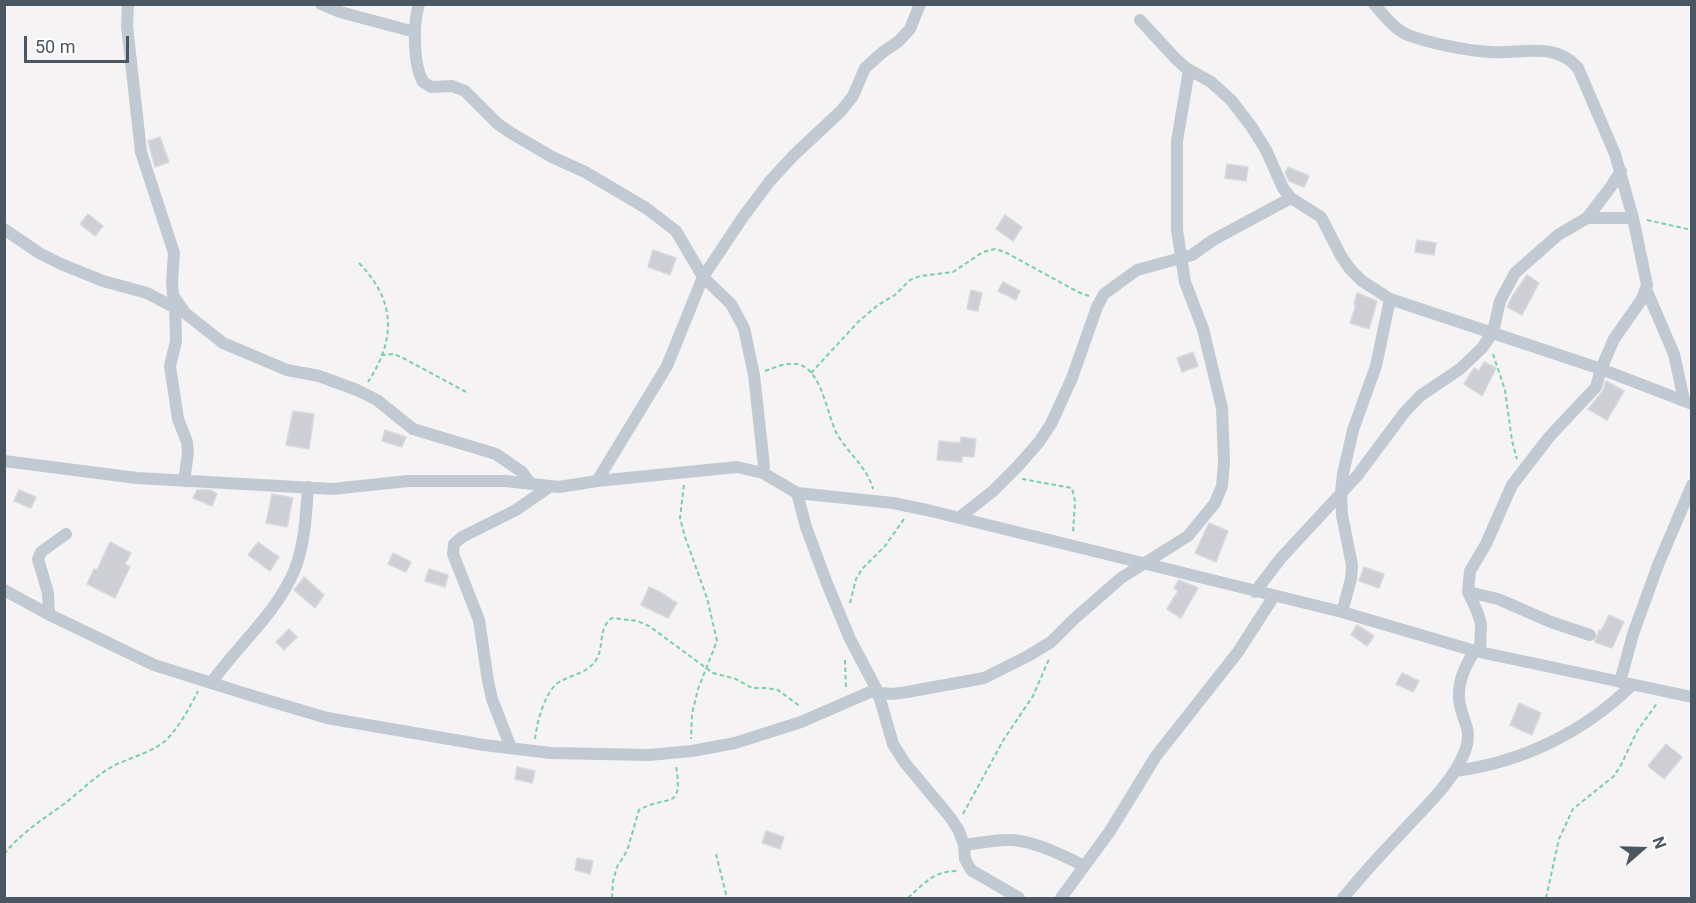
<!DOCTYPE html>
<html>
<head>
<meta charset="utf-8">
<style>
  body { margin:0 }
  #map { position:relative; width:1696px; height:903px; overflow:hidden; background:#f5f3f3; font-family:Roboto,sans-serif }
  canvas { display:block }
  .frame { position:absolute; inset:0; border:6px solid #4a5661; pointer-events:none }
  .north { position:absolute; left:1612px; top:819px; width:60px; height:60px; -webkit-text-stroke:4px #fff; paint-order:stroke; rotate:70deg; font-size:16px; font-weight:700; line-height:24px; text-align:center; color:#4a5661 }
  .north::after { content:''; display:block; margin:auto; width:21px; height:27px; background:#4a5661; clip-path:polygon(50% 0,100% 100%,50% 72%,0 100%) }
  .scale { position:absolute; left:24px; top:36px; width:105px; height:27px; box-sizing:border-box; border:3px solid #4a5661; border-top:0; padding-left:8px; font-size:18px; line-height:21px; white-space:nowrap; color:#4a5661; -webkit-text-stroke:4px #fff; paint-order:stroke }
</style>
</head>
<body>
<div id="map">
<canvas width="1696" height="903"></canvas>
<div class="frame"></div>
<div class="north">N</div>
<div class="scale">50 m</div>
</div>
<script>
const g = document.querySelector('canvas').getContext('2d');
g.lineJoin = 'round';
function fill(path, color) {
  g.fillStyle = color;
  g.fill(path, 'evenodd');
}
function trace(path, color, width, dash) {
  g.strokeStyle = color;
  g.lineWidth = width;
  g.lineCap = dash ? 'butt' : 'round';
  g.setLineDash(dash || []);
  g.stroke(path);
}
const building = new Path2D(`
  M160,137L169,162L155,167L148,141Z
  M1227,164L1248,167L1246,181L1225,178Z
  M1288,167L1309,176L1304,187L1289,181L1285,173Z
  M88,214L103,226L95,236L80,224Z
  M1005,215L1022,227L1013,241L996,229Z
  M1417,240L1436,243L1434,255L1415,252Z
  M653,250L676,258L670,275L648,267Z
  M1527,275L1539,283L1522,315L1507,307L1513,295Z
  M1003,282L1020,291L1016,300L998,291Z
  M971,290L982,293L978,311L967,309Z
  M1357,293L1377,301L1369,329L1350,323L1356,305H1354Z
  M1193,352L1198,366L1182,372L1177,358Z
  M1484,362L1496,368L1482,396L1464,384L1474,368L1479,371Z
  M1606,381L1624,391L1607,420L1588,409L1602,392Z
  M293,411L314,414L309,449L286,445Z
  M385,430L406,437L402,447L382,441Z
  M961,437L976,439L974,457L962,456V462L937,460L939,441L960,443Z
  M19,490L36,497L31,508L14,501Z
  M197,490H210L217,494L212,506L193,498Z
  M272,494L293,498L287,527L266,523Z
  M1209,523L1228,531L1216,562L1195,553Z
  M110,542L131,553L125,564L130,567L115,598L87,584L94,569L97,570Z
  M258,542L279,557L270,571L248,555Z
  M393,553L411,562L406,572L388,564Z
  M1364,567L1384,574L1379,588L1359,581Z
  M429,569L448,575L445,587L425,581Z
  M304,577L324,595L315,608L294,590Z
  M1179,580L1198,588L1181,618L1167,609L1178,591L1174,588Z
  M649,587L660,592L677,603L668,618L641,605Z
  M1609,615L1624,622L1612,648L1595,642L1599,630L1601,631Z
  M1357,625L1374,636L1367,646L1351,635Z
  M289,629L297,637L284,650L276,642Z
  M1402,673L1419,681L1413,692L1396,684Z
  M1519,703L1541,713L1532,735L1510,725Z
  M1666,744L1682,757L1664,779L1648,766Z
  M517,767L535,771L532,783L515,779Z
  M766,831L784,837L780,849L762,843Z
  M577,858L593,861L590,874L575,870Z`);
const path = new Path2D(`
  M1647,220L1692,230
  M359,263C396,301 396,339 368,382
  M1493,354L1505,390L1512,441L1517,459
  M381,355L394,354L403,358L468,393
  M765,371C774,368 786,362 797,364C822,368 827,416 837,434C848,453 867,467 873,489
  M811,373L858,322L878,305L895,295L910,280L920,276L953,272L983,252L995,249L1005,252L1078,292L1089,296
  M1022,479L1072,488L1075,501L1073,534
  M684,485L680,518L685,537L707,598L717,641L698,689L692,714L691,739
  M850,603L856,579L862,569L885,546L904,519
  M845,660L846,690
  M535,739C537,722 545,689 561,681C572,675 589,672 596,660C605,646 597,629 612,618L637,621L649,626L713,673L736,679L752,688H767L778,690L801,707
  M963,814L1004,739L1033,696L1049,659
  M4,854C21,833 42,820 64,804C81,791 96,775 115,765C132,757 150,753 165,741C178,729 190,707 198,691
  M716,854L727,898
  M612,898L613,881L617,867L627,851L639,810C669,793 683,813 676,765
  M908,898C923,884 934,871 957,871
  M1546,898L1559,839L1573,809L1614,776L1621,765L1637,731L1658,702`);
const minor = new Path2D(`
  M128,4L127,26L141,152L174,253L172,282L173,295L185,313L223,343L287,370L319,376L357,390L377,400L413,429L496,454L522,472L531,484
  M321,4L340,12L415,32
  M419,4C413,24 413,64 423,82L431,87L452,86L465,91L498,124L511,133L552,157L585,172L646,208L676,231L703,277L731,304L744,328L754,375L764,466L763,473
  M1374,4C1384,15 1394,29 1408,35C1428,43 1469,51 1490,52C1521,54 1555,41 1578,68L1615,154L1633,218L1647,285L1642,299L1614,339L1601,369L1596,387L1550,436L1512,485L1486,544L1470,571L1468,592L1477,611L1481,624L1480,652
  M1140,20L1176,59L1186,68L1211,82L1231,100L1251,126L1266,150L1283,188L1291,198L1321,217L1341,256L1350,269L1362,281L1390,299L1601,369L1692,404
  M1587,218H1633
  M4,229L39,253L61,264L103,281L147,293L181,311
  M1646,289L1674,354L1684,400
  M175,301L176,341L170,366L178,419L187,442L188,453L184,481
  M4,461L137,478L332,489L408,481H505L559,487L597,481L737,467L763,473L797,493L893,503L927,510L1342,612L1475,651L1692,697
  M597,481L667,366L703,277L743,217L770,181L793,156L841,111L853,96L865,68L883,52L899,41L910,29L920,4
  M797,493L806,527L826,581L850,639L878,692L893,744L905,763L950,817L959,831L964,845L965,859L971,870L1019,898
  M960,517L993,491L1018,466L1039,442L1051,424L1072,378L1097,307L1104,294L1137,270L1192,255L1213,240L1291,198
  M4,590L48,614L154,665L253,696L327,718L484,745L551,753L649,755L692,751L735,743L801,722L870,692L893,694L907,692L984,678L1028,656L1051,642L1074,619L1121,578L1188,536L1215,503L1222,486L1224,462L1222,408L1203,329L1185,282L1177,230V141L1189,70
  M1255,592L1281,558L1357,476L1404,413L1420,396L1460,369L1482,348L1493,332L1500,301L1515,273L1558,235L1587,218L1610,188L1621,171
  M1468,592L1498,599L1551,622L1590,635
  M1342,612L1351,579L1352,565L1342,515L1341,492L1343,474L1353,430L1376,366L1390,299
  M49,614L48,593L38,559L41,552L66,534
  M1620,682L1633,634L1658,565L1692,485
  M211,683C238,645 277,613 295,569C305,543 306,514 308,487
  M511,748L492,699L488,681L479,620L453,554L454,544L462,537L516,510L549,487
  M1455,771C1523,762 1584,732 1632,685
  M964,845C980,843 997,839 1012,840C1033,841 1065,856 1084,866
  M1061,898L1110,831L1156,756L1238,652L1274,596
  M1343,898C1362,875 1383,852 1404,830C1426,806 1453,782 1465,751C1474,728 1460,719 1459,698C1458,681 1466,664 1475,651`);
fill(building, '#cdcfd5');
trace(building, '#d7d9de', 1.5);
trace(path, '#7ad0a6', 2, [4.5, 3]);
trace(minor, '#c1cad2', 12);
</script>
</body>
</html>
